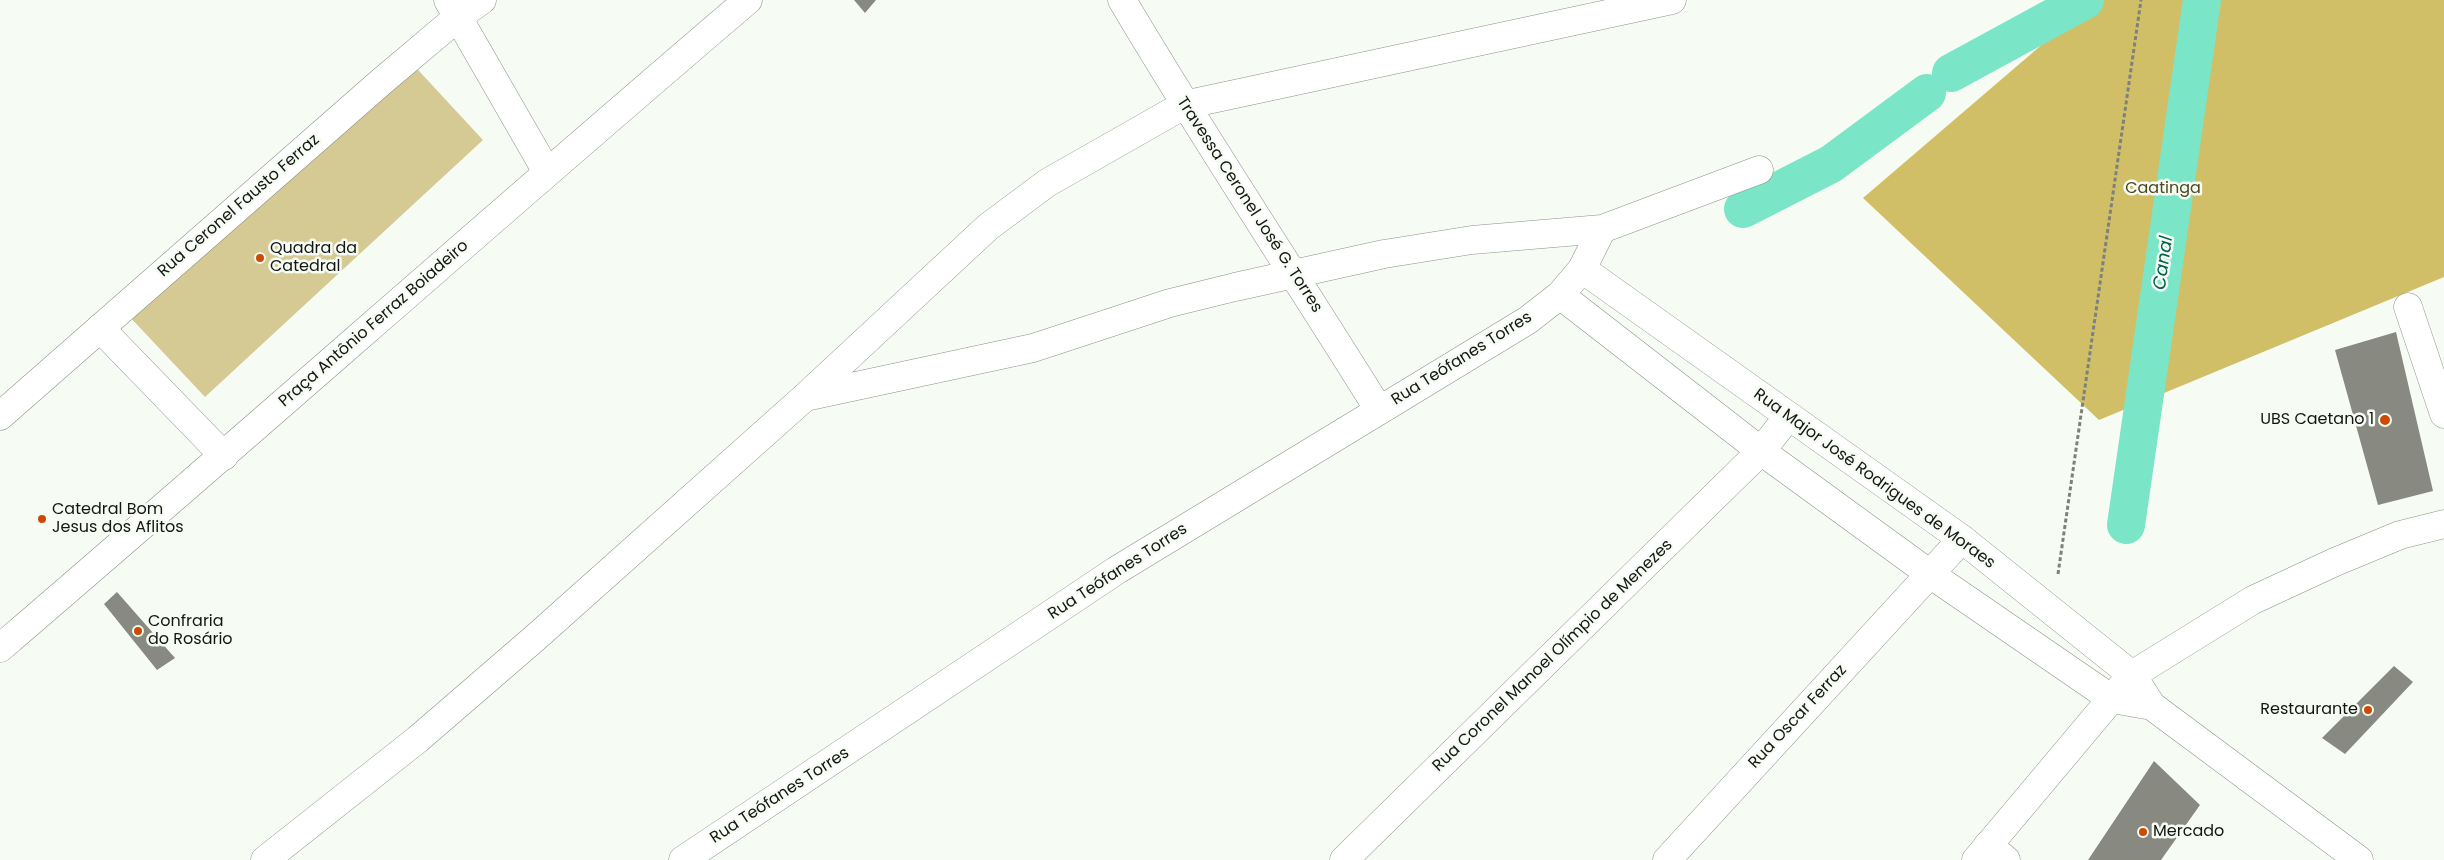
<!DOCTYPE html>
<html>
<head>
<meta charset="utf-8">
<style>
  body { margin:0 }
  canvas { display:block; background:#f6fcf3 }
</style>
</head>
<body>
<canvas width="2444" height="860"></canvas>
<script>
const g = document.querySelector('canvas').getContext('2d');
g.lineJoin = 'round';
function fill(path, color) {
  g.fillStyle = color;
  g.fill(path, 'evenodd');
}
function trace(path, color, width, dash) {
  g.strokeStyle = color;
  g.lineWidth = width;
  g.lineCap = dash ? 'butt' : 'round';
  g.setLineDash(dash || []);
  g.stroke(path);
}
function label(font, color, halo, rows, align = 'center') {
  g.font = font + ' Poppins,sans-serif';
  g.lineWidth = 5;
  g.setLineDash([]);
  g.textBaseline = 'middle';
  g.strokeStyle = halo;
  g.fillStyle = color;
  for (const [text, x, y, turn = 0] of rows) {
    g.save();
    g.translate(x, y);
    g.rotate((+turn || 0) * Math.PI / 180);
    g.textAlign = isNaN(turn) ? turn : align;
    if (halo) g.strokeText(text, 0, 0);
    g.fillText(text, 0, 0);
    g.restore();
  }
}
const green = new Path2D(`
  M407,58L483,140L205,397L128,315Z`);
const forest = new Path2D(`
  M2094,0H2444V277L2099,420L1863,198Z`);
const canal = new Path2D(`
  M1951,73L2085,0
  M1743,209L1831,164L1927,93
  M2126,525L2202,0`);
const building = new Path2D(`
  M854,0H876L865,13Z
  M2396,332L2433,491L2378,505L2335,350Z
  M117,592L175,658L157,670L104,604Z
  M2394,666L2413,682L2345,754L2322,738Z
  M2154,761L2200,805L2161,860H2088Z`);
const path = new Path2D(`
  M2058,574L2141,0`);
const street = new Path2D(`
  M1122,0C1204,139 1294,273 1379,410
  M1582,269L1602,229
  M2408,307L2444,414
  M100,328L224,456
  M805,397L1033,348L1170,303L1235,287L1384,254L1472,240L1602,229L1759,170
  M0,416L381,82L458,17L482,0
  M0,648C251,433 497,214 748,0
  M2132,675L2253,600L2335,562L2400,535L2444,524
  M1988,845L2006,860
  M265,860L418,739L535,638L804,398L988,227L1047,183L1184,105L1672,0
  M1344,860L1761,451L1788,417
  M1667,860L1962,539`);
const secondary = new Path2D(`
  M448,0L547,172
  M1560,295L1761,451L1930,574L2112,699L2152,706
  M683,860L1117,570L1528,320L1560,295L1582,269L1962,539L2132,675L2152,706L2359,860
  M1976,860L2123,685`);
const markers = [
  [260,258,5,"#ce4a03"],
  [2385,420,6,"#ce4a03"],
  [42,519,5,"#ce4a03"],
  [138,631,5,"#ce4a03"],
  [2368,710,5,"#ce4a03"],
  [2143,832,5,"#ce4a03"]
];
const parkNames = [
  ["Caatinga",2163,189]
];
const streetNames = [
  ["Travessa Ceronel José G. Torres",1249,205,57],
  ["Rua Ceronel Fausto Ferraz",239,206,-41],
  ["Praça Antônio Ferraz Boiadeiro",374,324,-41],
  ["Rua Teófanes Torres",1462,359,-32],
  ["Rua Major José Rodrigues de Moraes",1874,479,36],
  ["Rua Teófanes Torres",1118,572,-33],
  ["Rua Coronel Manoel Olímpio de Menezes",1553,656,-44],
  ["Rua Oscar Ferraz",1798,717,-47],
  ["Rua Teófanes Torres",780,796,-33]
];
const poiNames = [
  ["Quadra da",270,249],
  ["Catedral",270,267],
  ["UBS Caetano 1",2374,420,"right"],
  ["Catedral Bom",52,510],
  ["Jesus dos Aflitos",52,528],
  ["Confraria",148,622],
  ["do Rosário",148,640],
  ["Restaurante",2358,710,"right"],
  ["Mercado",2153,832]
];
const waterNames = [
  ["Canal",2164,263,-82]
];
fill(green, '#d5ca94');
fill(forest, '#d1bf68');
trace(canal, '#7ae6c7', 38);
fill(building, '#888a81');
trace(street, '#8c9189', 29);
trace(secondary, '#8c9189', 29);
trace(path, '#7d817b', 3, [4, 2.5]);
trace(street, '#fff', 28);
trace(secondary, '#fff', 28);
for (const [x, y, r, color] of markers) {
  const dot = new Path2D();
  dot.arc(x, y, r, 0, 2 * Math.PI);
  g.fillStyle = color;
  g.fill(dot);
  trace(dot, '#f6fcf3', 2);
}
label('16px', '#4e4620', '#f6fcf3', parkNames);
label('16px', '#141613', '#f6fcf3', streetNames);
label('16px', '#141613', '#f6fcf3', poiNames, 'left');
label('italic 18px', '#00604d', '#f6fcf3', waterNames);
</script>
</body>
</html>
